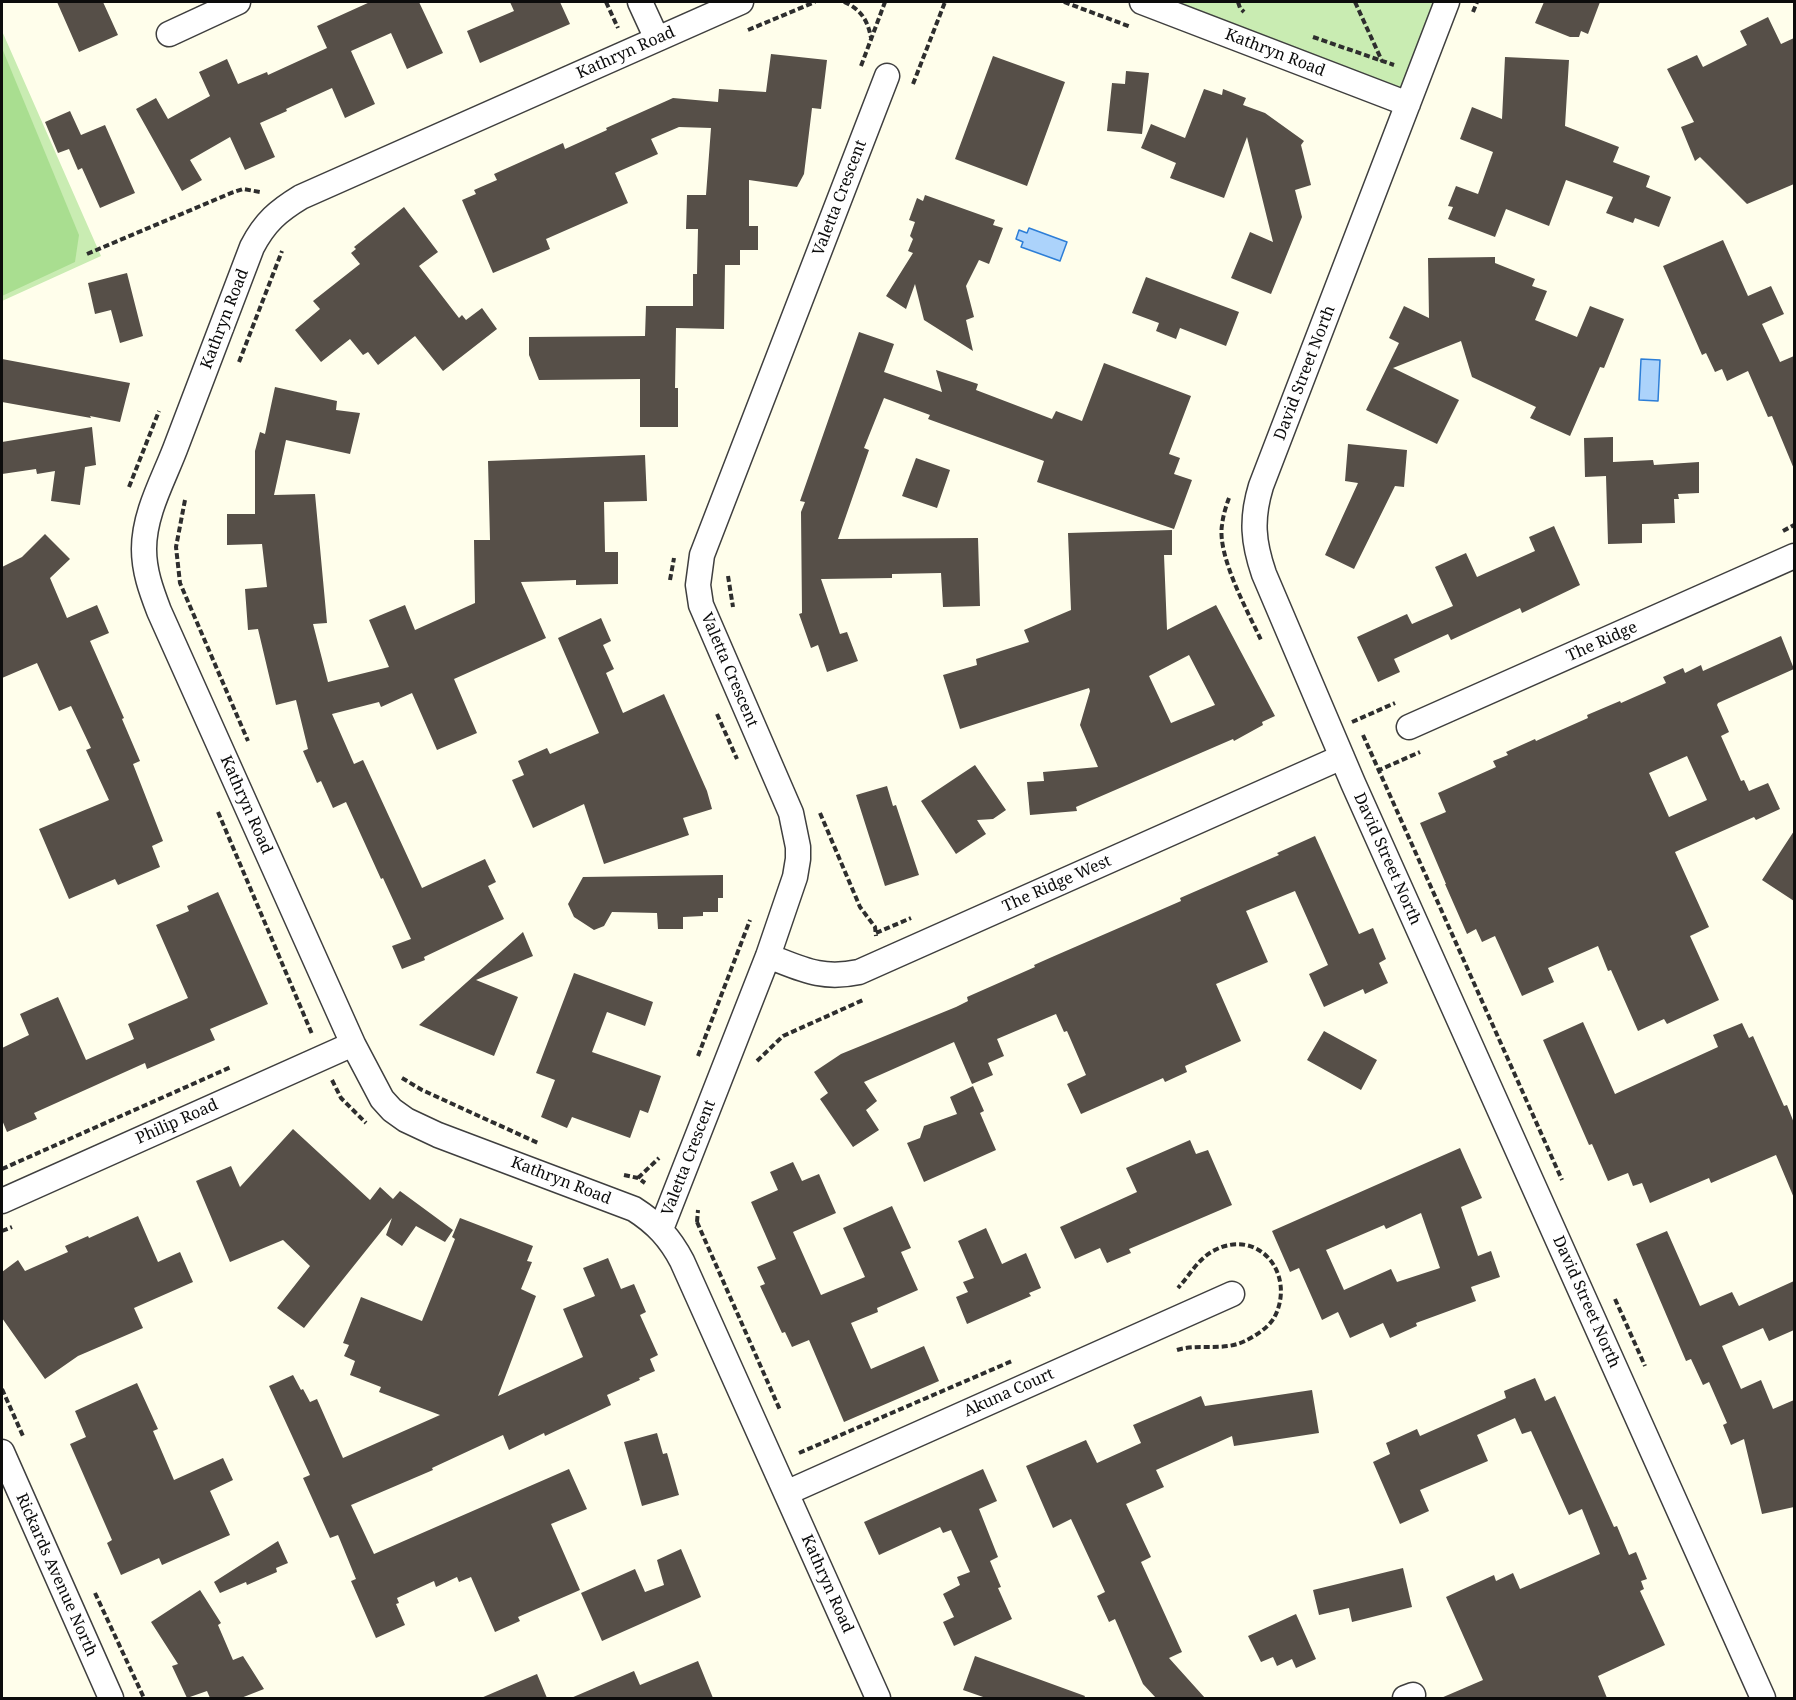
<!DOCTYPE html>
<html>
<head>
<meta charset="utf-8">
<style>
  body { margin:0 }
  #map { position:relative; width:1796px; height:1700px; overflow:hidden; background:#fffeeb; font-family:"Noto Serif",serif }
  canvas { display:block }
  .frame { position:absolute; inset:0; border:3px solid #0c0c0c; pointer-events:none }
</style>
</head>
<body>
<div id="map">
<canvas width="1796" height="1700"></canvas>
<div class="frame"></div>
</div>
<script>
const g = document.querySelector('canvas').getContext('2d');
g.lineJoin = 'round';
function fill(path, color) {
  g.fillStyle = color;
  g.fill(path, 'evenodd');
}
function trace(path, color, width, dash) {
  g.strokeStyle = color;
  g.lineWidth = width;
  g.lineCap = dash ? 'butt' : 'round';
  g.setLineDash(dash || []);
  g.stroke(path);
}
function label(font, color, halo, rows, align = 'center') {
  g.font = font + ' "Noto Serif",serif';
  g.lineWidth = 6;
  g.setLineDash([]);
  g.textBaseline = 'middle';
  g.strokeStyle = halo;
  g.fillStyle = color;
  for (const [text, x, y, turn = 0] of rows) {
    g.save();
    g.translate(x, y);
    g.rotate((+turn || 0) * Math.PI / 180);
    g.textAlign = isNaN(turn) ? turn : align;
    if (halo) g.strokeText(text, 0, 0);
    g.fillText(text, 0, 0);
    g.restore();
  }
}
const green = new Path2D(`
  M1157,2H1447L1408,104Z
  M2,31L101,256L2,301Z`);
const forest = new Path2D(`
  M2,48L79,235L75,262L2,296Z`);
const water = new Path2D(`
  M1029,228L1067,242L1060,261L1021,247L1023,242L1016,239L1019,230L1027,233Z
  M1641,359L1660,360L1658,401L1639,400Z`);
const building = new Path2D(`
  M57,2H103L118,35L79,52Z
  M370,2H419L443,53L407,69L391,33L351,51L375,104L345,118L332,88L286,109L287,111L260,123L275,157L245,170L230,137L190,160L202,180L182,191L136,109L156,98L168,119L210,96L199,72L227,59L238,84L267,72L268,75L327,48L317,26Z
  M510,2H560L570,24L480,63L467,31L514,11Z
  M1544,2H1600L1588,34L1581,31L1579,37H1570L1535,23Z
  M1768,17L1781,44L1794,38V184L1747,204L1700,157L1695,161L1681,127L1694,122L1667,69L1697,55L1703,67L1747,45L1740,31Z
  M771,54L827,60L821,109L812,108L804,174L797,187L749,180V226H758V250H740V265H725L724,329L676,328L675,388H678V427H640V379L539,380L529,355V337L645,336L646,306H693V274H697L698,229H686L687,195H706L711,128L679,127L651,139L658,154L615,173L628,203L546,239L550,249L493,273L462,200L476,194L474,190L497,180L494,174L563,143L565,149L607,130L606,128L673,98L718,102L719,89L766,92Z
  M993,56L1065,82L1027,186L955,159Z
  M1505,57L1569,60L1565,126L1619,147L1613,162L1650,176L1646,187L1671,197L1659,227L1635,218L1633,223L1606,213L1613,197L1566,180L1549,226L1506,209L1495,237L1448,219L1453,207L1448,206L1456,186L1478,194L1493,152L1460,139L1472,107L1502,119Z
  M1126,71L1149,73L1142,134L1107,131L1112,83L1125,84Z
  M1204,89L1222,95L1223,89L1246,98L1243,105L1265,113L1304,141L1301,145L1311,185L1295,190L1302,217L1271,294L1231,278L1250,232L1273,242L1247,137L1224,198L1170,178L1176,163L1141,148L1151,124L1185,138Z
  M70,111L81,135L105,125L135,193L100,208L82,168L78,170L69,149L58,153L45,122Z
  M925,195L995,220L993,225L1003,228L989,264L979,260L966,286L974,317L966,320L973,351L924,320L915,284L906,309L886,296L913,253L908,251L913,239L910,236L915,222L909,220L917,198L923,201Z
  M404,207L438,252L419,266L459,318L462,315L466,320L482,308L497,329L443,371L415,336L378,365L368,352L363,355L350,339L321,362L295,330L320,309L313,301L360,264L351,253L356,249L354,247Z
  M1723,240L1748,296L1771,286L1784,314L1762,324L1780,362L1794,356V469L1772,416L1768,417L1748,371L1727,381L1722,369L1715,372L1706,353L1702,355L1663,266Z
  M1495,257V263L1535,279L1532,286L1547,291L1535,320L1577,337L1590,306L1624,319L1604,368L1600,367L1570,436L1530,418L1536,407L1472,377L1461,341L1393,368L1459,400L1437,444L1366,410L1399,343L1389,338L1404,306L1429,318L1428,258Z
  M127,273L143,336L120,343L111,310L95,314L88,283Z
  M1146,277L1239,312L1226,346L1180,328L1176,339L1156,331L1159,323L1132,313Z
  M859,332L894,344L884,372L942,392L936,370L978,384L976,390L1052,419L1056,411L1082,421L1104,363L1191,396L1169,454L1180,458L1174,474L1192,480L1174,529L1037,482L1044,461L928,419L930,415L884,398L864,448L869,450L838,539L978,538L980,606L943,607L941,573L892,574V578L821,579L840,634L847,632L858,661L827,672L818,645L811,648L799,614L802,613L801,512L805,502L800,501Z
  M2,359L130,383L120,422L90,416L91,418L2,402Z
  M275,387L337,401L336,410L360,413L350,454L286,440L274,495L315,494L327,623L313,624L328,682L389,667L369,620L405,605L415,630L475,603L474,540H490L488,461L645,455L647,501L604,502L605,552H618V584L576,585V580L521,582L546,638L454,679L477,733L437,750L412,693L381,707L379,702L332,714L354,764L363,760L422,888L485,859L496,882L488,886L504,919L424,957L425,960L402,969L392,946L411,939L383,878L381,879L346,802L333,808L321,781L317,783L303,751L308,749L296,700L276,705L258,629L248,630L245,589L267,587L262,544L227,545V514H255V451L260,432L265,434Z
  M92,427L96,465L85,467L80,505L51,501L55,471L37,474L36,469L2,474V442Z
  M1613,437V462L1653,460L1654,465L1699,462V493L1678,494L1679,499H1674L1675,523L1642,524V543L1608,544L1606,476L1585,477L1584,438Z
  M1348,444L1407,450L1404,487L1395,486L1354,569L1325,555L1358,483L1345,481Z
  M916,458L950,470L937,508L902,496Z
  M1554,526L1580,585L1522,613L1520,608L1451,640L1448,634L1394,659L1400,672L1378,682L1357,637L1407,614L1412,624L1453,606L1435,567L1466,553L1477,577L1535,551L1529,537Z
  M1172,530V555H1164L1167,630L1216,605L1275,716L1262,722L1263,725L1234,741L1233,739L1076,807L1077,811L1030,815L1027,782L1044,781L1043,772L1098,767L1080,725L1090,691L1089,688L960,729L943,675L977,665L976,659L1029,642L1024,630L1071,610L1068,533ZM1189,655L1215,705L1171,723L1149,676Z
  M45,534L70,559L50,578L67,618L97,605L109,633L90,641L124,718L122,719L140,761L133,764L163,841L152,846L160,867L118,885L115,879L69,899L39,829L109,800L86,750L91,748L71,706L59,711L37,663L2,678V567L22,557Z
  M601,618L611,641L603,645L614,669L606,673L623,713L664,694L707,791L712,809L683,818L689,835L604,864L584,804L533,828L512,780L524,775L518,761L547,748L550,754L599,733L558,638Z
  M1781,636L1794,669L1718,703L1717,705L1729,732L1721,736L1741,781L1744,780L1749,791L1768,783L1780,809L1756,820L1754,817L1675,852L1709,927L1690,936L1719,1000L1667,1024L1664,1019L1638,1031L1611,970L1608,971L1598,946L1548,968L1554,982L1522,996L1495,936L1482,942L1476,929L1467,934L1445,884H1446L1420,823L1446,812L1438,793L1496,767L1493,761L1508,755L1506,752L1535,739L1536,741L1588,718L1587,715L1620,701L1621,703L1666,683L1663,677L1683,668L1685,673L1701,665L1703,671ZM1687,756L1707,800L1669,817L1649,773Z
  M975,765L1006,810L993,819L977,820L986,834L956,854L921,801Z
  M887,786L893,806L896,805L919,875L885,886L856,795Z
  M1794,831V901L1762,880Z
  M1315,836L1359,934L1373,928L1386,959L1379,963L1388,983L1365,994L1363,989L1324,1007L1309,974L1328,965L1295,891L1246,911L1268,962L1216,984L1241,1041L1185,1066L1187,1072L1165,1082L1163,1078L1081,1114L1067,1084L1086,1075L1067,1031L1064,1032L1056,1014L997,1039L1004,1056L988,1063L993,1075L972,1084L954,1042L864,1082L877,1101L866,1110L879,1130L853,1147L820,1099L828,1093L814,1072L841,1054L956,1007L968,1001L967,997L1035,967L1034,965L1052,957L1181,901L1180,898L1279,855L1277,853Z
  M723,875V898H718V912H703V916L683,917V929H658L657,913L612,912L604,926L594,930L574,917L568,904L583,877Z
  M218,892L268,1004L210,1029L215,1040L147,1069L145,1063L34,1113L37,1119L7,1132L2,1120V1048L29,1035L20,1014L58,997L86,1060L134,1039L128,1024L188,998L156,925L189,911L187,906Z
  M523,932L533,956L476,980L518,997L494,1056L419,1025Z
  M574,973L653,1002L645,1026L607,1012L592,1052L661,1076L648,1113L640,1110L630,1138L572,1117L567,1128L541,1117L555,1080L536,1073Z
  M1583,1022L1615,1094L1718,1047L1713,1035L1742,1023L1749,1038L1753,1036L1784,1106L1787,1105L1794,1123V1198L1776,1155L1711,1183L1709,1178L1650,1203L1642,1183L1633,1186L1628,1173L1608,1181L1592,1144L1589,1145L1543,1040Z
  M1324,1031L1377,1060L1361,1090L1307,1060Z
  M973,1086L984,1111L980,1113L996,1150L924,1182L907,1143L920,1138L924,1126L957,1114L950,1097Z
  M293,1129L370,1200L380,1187L393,1199L400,1191L453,1230L445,1242L416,1226L402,1246L386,1235L392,1218L304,1328L277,1308L310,1266L283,1240L230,1262L196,1181L231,1166L240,1187Z
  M1190,1140L1196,1154L1208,1150L1232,1205L1129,1249L1131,1253L1107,1263L1100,1248L1075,1259L1060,1227L1137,1192L1126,1168Z
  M1460,1148L1482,1198L1461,1207L1478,1256L1491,1251L1500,1277L1471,1287L1476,1301L1416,1323L1417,1326L1390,1338L1383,1323L1350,1338L1338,1312L1322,1320L1299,1268L1290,1272L1272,1231ZM1421,1213L1440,1268L1397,1282L1391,1269L1344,1290L1326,1250L1384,1225L1386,1229Z
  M793,1162L802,1181L819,1174L836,1213L793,1232L821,1295L865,1277L843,1228L892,1206L911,1248L901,1252L918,1290L877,1308L878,1312L851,1323L871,1369L924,1346L939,1381L844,1422L809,1340L792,1347L785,1332L782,1333L760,1286L765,1284L757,1267L776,1259L751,1202L778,1190L770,1172Z
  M138,1216L158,1262L180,1252L193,1282L134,1308L143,1328L78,1356L45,1379L2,1318V1272L18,1260L25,1271L68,1252L65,1246L88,1236L89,1238Z
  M460,1218L533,1246L527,1261L532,1262L521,1289L536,1296L498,1396L583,1357L563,1309L595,1296L583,1268L608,1258L621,1289L634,1284L646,1312L640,1315L658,1355L650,1359L655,1371L639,1378L640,1380L607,1395L611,1405L545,1436L544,1433L509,1450L503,1435L432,1468L433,1470L351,1505L374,1554L569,1469L587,1509L551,1524L580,1590L518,1617L520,1621L495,1632L471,1577L459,1582L457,1577L436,1587L434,1581L397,1598L399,1603L396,1604L405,1625L376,1638L351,1581L356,1579L338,1535L330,1538L303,1478L310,1475L269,1386L293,1375L301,1390L303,1389L310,1402L317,1399L343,1458L440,1415L379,1392L381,1387L350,1375L355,1361L344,1356L349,1345L343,1343L361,1297L422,1321L455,1239L452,1237Z
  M986,1228L1002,1264L1026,1253L1041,1288L1029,1293L1031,1296L967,1324L956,1297L968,1292L963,1282L974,1278L958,1241Z
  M1667,1231L1700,1306L1732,1292L1739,1306L1794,1281V1330L1769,1341L1763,1328L1722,1346L1741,1389L1761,1380L1773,1409L1794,1400V1507L1762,1514L1744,1439L1731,1445L1723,1425L1727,1423L1709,1382L1703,1385L1691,1359L1686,1361L1636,1244Z
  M1535,1378L1545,1401L1555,1396L1614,1527L1617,1526L1629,1555L1636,1552L1647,1579L1641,1581L1644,1589L1640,1591L1665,1645L1598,1676L1607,1698H1441L1483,1680L1446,1597L1494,1575L1496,1581L1513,1573L1520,1589L1600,1554L1582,1509L1569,1515L1531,1431L1522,1434L1515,1418L1477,1435L1488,1461L1420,1490L1429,1511L1400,1524L1373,1462L1390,1454L1386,1443L1417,1429L1420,1436L1506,1398L1504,1391Z
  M137,1383L158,1429L153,1431L174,1480L223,1458L233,1480L210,1491L230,1535L162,1565L159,1558L121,1575L107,1543L112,1540L70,1444L86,1437L75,1411Z
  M1312,1390L1319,1433L1234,1446L1232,1436L1156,1470L1164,1487L1126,1504L1151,1557L1141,1562L1182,1652L1169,1658L1205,1698H1156L1143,1684L1115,1619L1109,1622L1097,1596L1105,1592L1071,1519L1053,1528L1026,1466L1086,1440L1097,1463L1141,1443L1133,1425L1201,1396L1205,1406Z
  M657,1433L663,1454L667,1453L679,1495L642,1506L624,1442Z
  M983,1469L997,1501L979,1509L998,1557L990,1561L1001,1587L998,1588L1012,1619L954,1646L943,1622L954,1617L943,1594L960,1585L957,1577L970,1572L951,1530L943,1533L940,1527L879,1555L864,1522Z
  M278,1541L288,1563L276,1568L277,1572L247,1585L246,1582L220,1593L214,1582Z
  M681,1549L701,1597L602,1641L581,1593L635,1569L645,1592L664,1585L657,1560Z
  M1403,1568L1412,1607L1352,1622L1349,1608L1319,1615L1313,1590Z
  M200,1590L221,1623L218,1625L233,1660L243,1656L264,1689L241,1698H210L207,1691L187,1698L172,1666L178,1664L151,1622Z
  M1296,1614L1316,1659L1296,1668L1292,1659L1277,1666L1273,1657L1261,1662L1248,1636Z
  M975,1656L1085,1696L1084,1698H986L963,1690Z
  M698,1661L713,1698H571L634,1671L640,1685Z
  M537,1674L547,1698H481Z`);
const path = new Path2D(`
  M606,2L618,28
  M844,2C861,9 868,21 871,38
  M1064,2L1131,27
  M1238,2L1240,8L1244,12
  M1355,2L1382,61
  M1473,12L1477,2
  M748,30L815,2
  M1313,37L1394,65
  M861,66L885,2
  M913,84L945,2
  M87,254L231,193L243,189L260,192
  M239,362L282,251
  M129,487L159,411
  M1229,498C1226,506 1223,516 1222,525C1217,556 1248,612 1261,640
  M185,500L176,547L180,583L248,741
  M1783,531L1794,525
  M728,576L733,607
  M670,580L674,558
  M717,714L737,759
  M1352,722L1395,703
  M1363,735L1562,1180
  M1377,771L1420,752
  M218,812L312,1034
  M820,813L860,907L875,927L876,936
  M876,933L911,918
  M698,1056L750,920
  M757,1061L783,1036L863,1000
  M402,1078L422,1090L538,1143
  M332,1080L341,1098L366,1123
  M2,1169L231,1067
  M624,1175L638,1178L645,1183
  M638,1178L659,1158
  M697,1222L698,1210
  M697,1222L780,1410
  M2,1231L12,1227
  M1615,1299L1645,1366
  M1177,1350C1199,1343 1222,1352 1245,1341C1255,1336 1268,1328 1274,1318C1297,1275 1259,1226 1213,1251C1197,1260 1190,1275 1178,1288
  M2,1389L23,1436
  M799,1453L1012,1361
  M95,1593L144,1698`);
const street = new Path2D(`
  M640,2L657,39
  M741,2L301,197C278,211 265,222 252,247C227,312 202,378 177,444C165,477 144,512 144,549C144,571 151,590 159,611L353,1044L382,1099L392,1110L406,1120L438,1135L634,1209C656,1223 670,1238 682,1261L878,1698
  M1142,2L1408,104
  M1447,2L1261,486C1251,519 1253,542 1264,574L1353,783L1763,1698
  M169,34L238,2
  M1409,727L1794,556
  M768,956C802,969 821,980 859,972L1342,757
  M2,1201L353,1044
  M661,1229L768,956L795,877L798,859V847L791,813L701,605L698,585L702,555L887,76
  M2,1452L111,1698
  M786,1493L1232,1294
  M1405,1698L1413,1695`);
const streetNames = [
  ["Kathryn Road",626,53,-24],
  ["Kathryn Road",1275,53,21],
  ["Valetta Crescent",840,198,-69],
  ["Kathryn Road",225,319,-69],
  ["David Street North",1305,373,-69],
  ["The Ridge",1602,642,-24],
  ["Valetta Crescent",729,670,67],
  ["Kathryn Road",246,805,66],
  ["David Street North",1387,859,66],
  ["The Ridge West",1057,884,-24],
  ["Philip Road",177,1122,-24],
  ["Valetta Crescent",689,1158,-69],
  ["Kathryn Road",561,1181,21],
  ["David Street North",1586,1302,66],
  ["Akuna Court",1009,1393,-24],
  ["Rickards Avenue North",56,1575,66],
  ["Kathryn Road",827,1584,66]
];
fill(green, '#c9ecb2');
fill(forest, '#a9de90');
fill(water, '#acd3fb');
trace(water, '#2d7ed7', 1.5);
fill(building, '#564f48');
trace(street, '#3f3f3f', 27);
trace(path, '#2e2e2e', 4, [6, 3]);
trace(street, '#fff', 24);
label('16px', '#0c0c0c', '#fff', streetNames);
</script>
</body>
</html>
